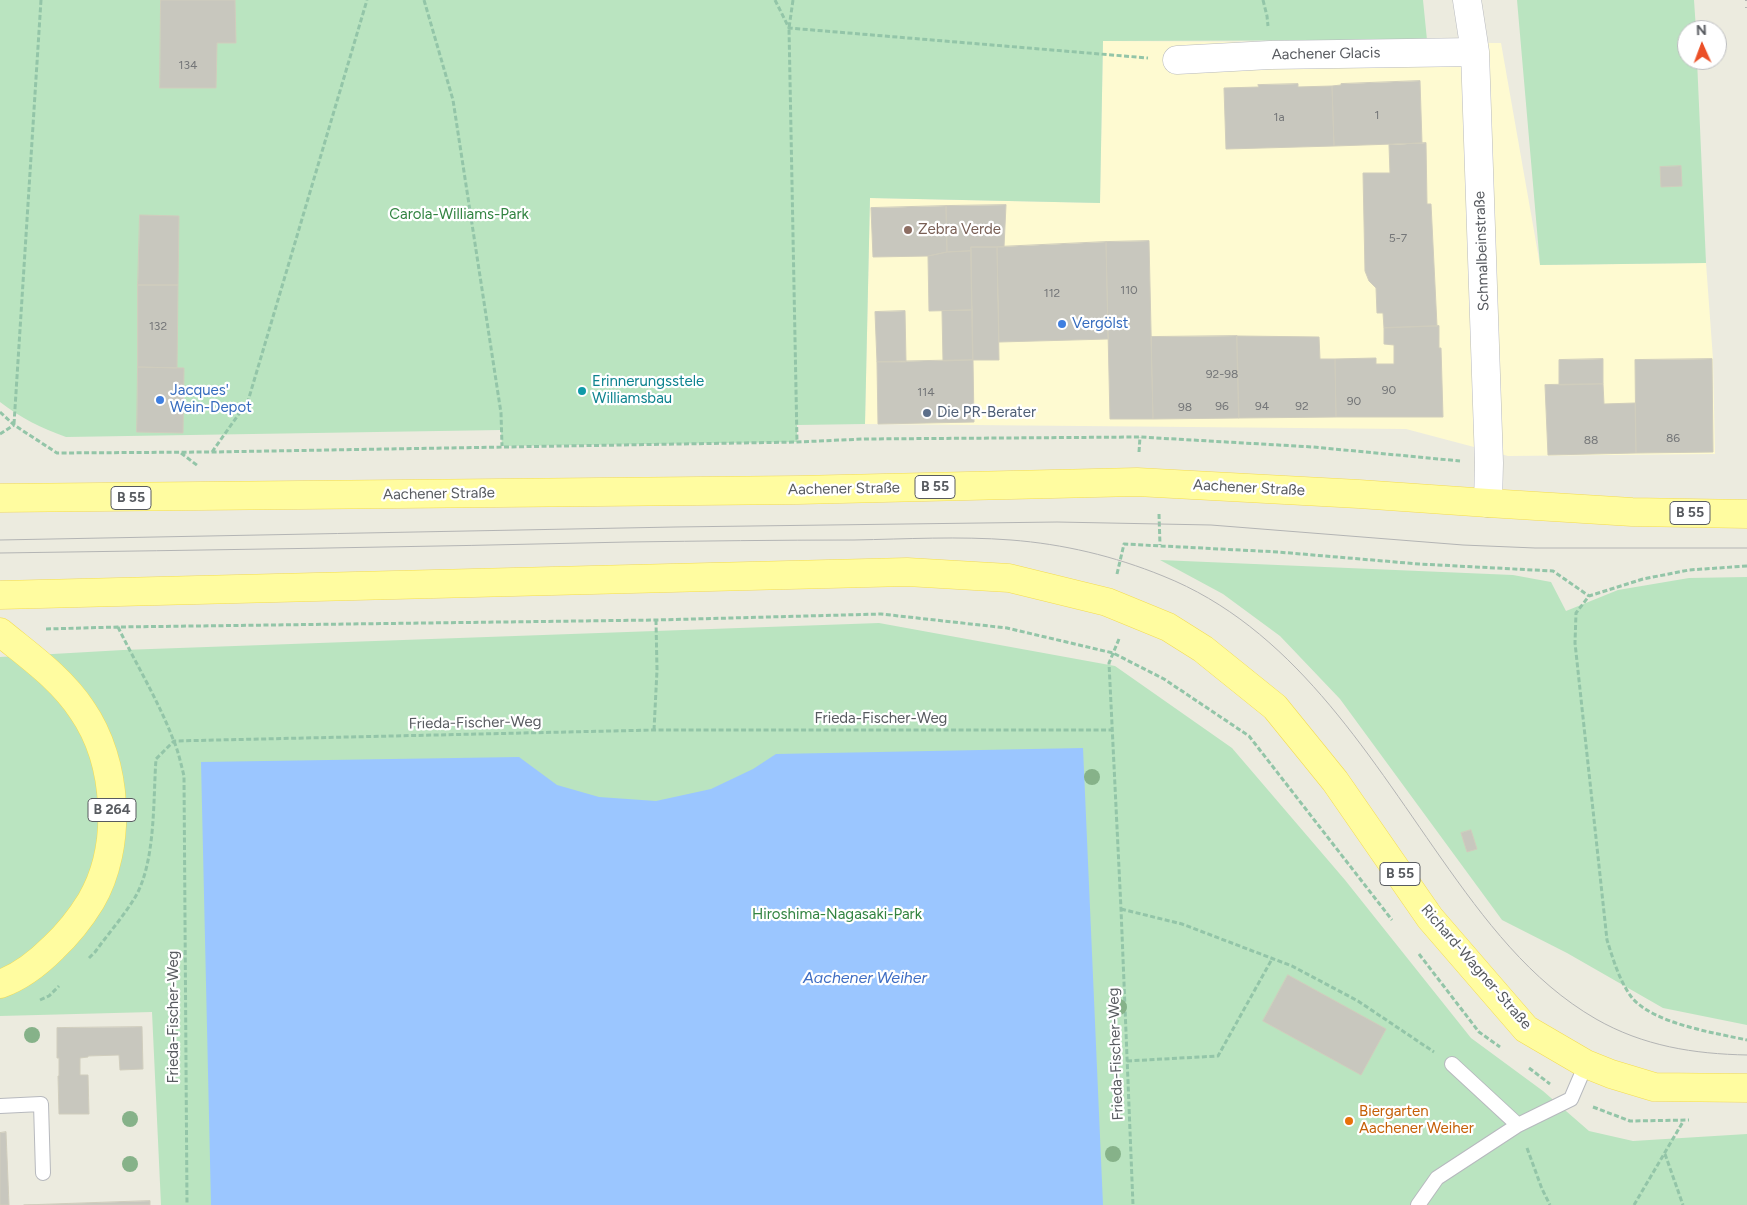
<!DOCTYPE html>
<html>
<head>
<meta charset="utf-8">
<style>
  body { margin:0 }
  #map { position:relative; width:1747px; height:1205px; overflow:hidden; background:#ecebdf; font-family:Figtree,sans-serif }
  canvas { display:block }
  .north { position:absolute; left:1677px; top:20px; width:50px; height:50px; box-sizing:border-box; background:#fff; border:1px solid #bcbdbf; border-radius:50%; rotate:358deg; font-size:14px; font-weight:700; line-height:20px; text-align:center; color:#585b60 }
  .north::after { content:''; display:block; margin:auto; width:18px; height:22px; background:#eb4f26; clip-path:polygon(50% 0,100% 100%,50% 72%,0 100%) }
</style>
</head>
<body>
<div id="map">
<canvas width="1747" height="1205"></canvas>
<div class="north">N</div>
</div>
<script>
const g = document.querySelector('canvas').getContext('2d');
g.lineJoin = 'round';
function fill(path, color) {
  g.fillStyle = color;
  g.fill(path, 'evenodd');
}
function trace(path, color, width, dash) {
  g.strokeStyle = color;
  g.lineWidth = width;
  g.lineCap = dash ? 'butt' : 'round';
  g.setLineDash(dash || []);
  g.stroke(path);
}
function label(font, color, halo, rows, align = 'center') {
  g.font = font + ' Figtree,sans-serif';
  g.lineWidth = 4.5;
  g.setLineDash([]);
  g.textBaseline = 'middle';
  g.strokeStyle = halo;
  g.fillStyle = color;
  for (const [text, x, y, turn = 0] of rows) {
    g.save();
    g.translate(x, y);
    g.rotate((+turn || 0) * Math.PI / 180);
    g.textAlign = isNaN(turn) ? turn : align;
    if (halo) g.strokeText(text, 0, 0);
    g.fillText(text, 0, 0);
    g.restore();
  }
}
const commercial = new Path2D(`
  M1103,41L1501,43L1540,265L1706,263L1713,359L1715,454L1508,456L1406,429L865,424L870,198L1100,203Z`);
const green = new Path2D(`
  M0,0H1423L1427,40L1103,41L1100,203L870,198L865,424L797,425V442L502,446L501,430L66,437C41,428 21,418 0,402Z
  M1517,0H1694L1696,30H1687V60H1697L1706,263L1540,265Z
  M1160,560L1513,575L1551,582L1566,611L1618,590L1689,578L1747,577V1025L1663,1008L1567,953L1502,920L1340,699L1280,636L1223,594Z
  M879,623L1115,666L1232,748L1345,880L1471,1038L1543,1091L1589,1131L1633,1141L1747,1134V1205H161L152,1012L0,1016V657L123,650Z`);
const water = new Path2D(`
  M1083,748L1103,1205H211L201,762L519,757L557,785L599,797L656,801L711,789L753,769L776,754Z`);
const building = new Path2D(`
  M161,0H235L236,43H217L216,88H160Z
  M1420,81L1422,143L1334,146L1332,86L1341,85V84Z
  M1298,84V87L1332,86L1334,146L1226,149L1224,88L1259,87L1258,85Z
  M1426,143L1427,204H1431L1437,326L1384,328L1383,313H1377L1376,288L1369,281L1365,271L1363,173H1390L1389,145Z
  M1681,166L1682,186L1661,187L1660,167Z
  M1006,205L1004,247H971V251L947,252L946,206Z
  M946,206L947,252L928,256L873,257L871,208Z
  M140,215L179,216L178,285H138Z
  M1149,241L1153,419H1110L1106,242Z
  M1106,242L1108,339L999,342L997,247Z
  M971,247H997L999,360H973Z
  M971,251L972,310L929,311L928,256L947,252Z
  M138,285H178L177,368L138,367Z
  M972,310L973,360L943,361L942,311Z
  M905,311L906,362H877L875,312Z
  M1439,326V348H1441L1443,417H1336L1335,359L1376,358V364H1394V345L1384,344V328Z
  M1237,336L1239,418L1153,419L1151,337Z
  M1237,336L1319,337L1320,359H1335L1336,417L1239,418Z
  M1603,359V384L1559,385V360Z
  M1712,359L1713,452L1636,453L1635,360Z
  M973,360L974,422L878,424L877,362Z
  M138,367L184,368L183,433L137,432Z
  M1603,384L1604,404L1635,403L1636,453L1548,455L1545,385Z
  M1471,830L1477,849L1467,852L1461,833Z
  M1288,975L1386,1029L1361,1075L1263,1021Z
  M142,1027L143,1069L120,1070L119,1055L88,1056V1057L80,1058V1075H88L89,1114H59L58,1076H59V1058H57V1028Z
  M6,1132L9,1205H0V1133Z
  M150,1201V1205H24Z`);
const path = new Path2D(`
  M424,0L453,100L501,413L502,446
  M775,0L789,28L1148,58
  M793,0L789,28L797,442
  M1263,0L1267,16L1268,26
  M0,412L14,425L57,453L212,452L797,442L864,439L1140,437L1313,447L1460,461
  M14,424L41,0
  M0,434L14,425
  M212,452L248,401L367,0
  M1139,452L1140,437
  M181,453L198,466
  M1159,514L1160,545
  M1747,566L1689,570L1643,579L1589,596L1576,613L1575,643L1607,940C1613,959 1620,983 1633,999C1656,1024 1715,1033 1747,1040
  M1117,574L1124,544L1278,552L1419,564L1553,571L1589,596
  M118,627C136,664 158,700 173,739C178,750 181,764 184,776L187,1205
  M46,629L118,627L656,620L881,614L1007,628L1113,653L1164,679L1249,736L1392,920
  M1119,639L1109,663L1121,909L1133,1205
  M654,730L657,670L656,621
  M1121,909L1182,924L1292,966L1358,1001L1434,1052
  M1419,954L1479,1032L1500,1047
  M89,958L95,952C108,934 123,917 134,899C156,864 153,800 156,759L174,741L654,730H1112
  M40,1000L49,996L59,986
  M1127,1061L1218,1056L1272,959
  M1529,1068L1550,1084
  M1593,1107L1630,1121L1689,1120
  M1527,1148L1542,1189L1550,1205
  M1665,1154L1683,1205
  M1634,1205L1684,1120`);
const service = new Path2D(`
  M1452,1064L1518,1125
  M0,1106L41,1104L43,1173
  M1418,1205L1437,1178L1518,1125L1571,1099L1586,1064`);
const minor = new Path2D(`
  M1467,0L1475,52L1489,463L1488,503
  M1177,60L1270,55L1475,52`);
const primary = new Path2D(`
  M0,498L798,490L1137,482L1359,494L1488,503L1632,512L1747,514
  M0,595L907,572L1009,578L1107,602L1168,627L1203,649L1275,707L1335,781L1430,918L1526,1029L1586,1064L1611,1074L1654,1087L1747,1088
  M0,632C29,656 61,678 82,710C118,762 123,846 91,901C80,919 68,934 53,948C38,963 20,977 0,984`);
const tram = new Path2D(`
  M0,540L675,527L1057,522L1211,525L1463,545L1535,548H1747
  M0,553C209,550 419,547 628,542C703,541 778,540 854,540C906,539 959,536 1011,540C1063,544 1114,556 1163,576C1291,627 1365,750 1441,858C1484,919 1530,981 1596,1019C1643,1046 1694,1054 1747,1055`);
const rail = new Path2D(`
  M1747,0V9`);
const trees = [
  [1092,777],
  [1119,1007],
  [32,1035],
  [130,1119],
  [1113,1154],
  [130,1164]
];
const markers = [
  [908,230,5,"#8d6e63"],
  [1062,324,5,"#3f7fe0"],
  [582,391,5,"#0f9aa8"],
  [160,400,5,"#3f7fe0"],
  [927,413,5,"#5c6f8a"],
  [1349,1121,5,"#e8710a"]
];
const numberNames = [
  ["134",188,65],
  ["1",1377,115],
  ["1a",1279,117],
  ["5-7",1398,238],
  ["110",1129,290],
  ["112",1052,293],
  ["132",158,326],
  ["92-98",1222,374],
  ["90",1389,390],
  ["114",926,392],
  ["90",1354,401],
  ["96",1222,406],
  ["94",1262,406],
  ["92",1302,406],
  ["98",1185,407],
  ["86",1673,438],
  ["88",1591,440]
];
const shields = [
  [935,487,40],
  [131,498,40],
  [1690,513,40],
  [112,810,48],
  [1400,874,40]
];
const shieldNames = [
  ["B 55",935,487],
  ["B 55",131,498],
  ["B 55",1690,513],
  ["B 264",112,810],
  ["B 55",1400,874]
];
const streetNames = [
  ["Aachener Glacis",1326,54,-1],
  ["Schmalbeinstraße",1482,251,-92],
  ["Aachener Straße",1249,488,3],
  ["Aachener Straße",844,489,-1],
  ["Aachener Straße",439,494,-1],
  ["Frieda-Fischer-Weg",881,719],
  ["Frieda-Fischer-Weg",475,723,-1],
  ["Richard-Wagner-Straße",1476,967,49],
  ["Frieda-Fischer-Weg",174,1017,-90],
  ["Frieda-Fischer-Weg",1116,1054,-92]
];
const parkNames = [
  ["Carola-Williams-Park",459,215],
  ["Hiroshima-Nagasaki-Park",837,915]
];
const educationNames = [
  ["Zebra Verde",918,230]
];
const shopNames = [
  ["Vergölst",1072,324],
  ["Jacques'",170,391],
  ["Wein-Depot",170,408]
];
const cultureNames = [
  ["Erinnerungsstele",592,382],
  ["Williamsbau",592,399]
];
const serviceNames = [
  ["Die PR-Berater",937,413]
];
const foodNames = [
  ["Biergarten",1359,1112],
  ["Aachener Weiher",1359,1129]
];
const waterNames = [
  ["Aachener Weiher",865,978]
];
fill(commercial, '#fefad1');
fill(green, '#bae4c0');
fill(water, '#9bc6ff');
fill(building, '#c8c7be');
trace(building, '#d0cdbd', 1);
trace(service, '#b7b9be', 16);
trace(minor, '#b7b9be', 29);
trace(primary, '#f3db51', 29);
trace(path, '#93c5a8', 3, [5, 2.5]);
trace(service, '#fff', 14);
trace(minor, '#fff', 28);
trace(primary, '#fffca0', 28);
trace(tram, '#b3b4b4', 1);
trace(rail, '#b3b4b4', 4, [1, 6]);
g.fillStyle = '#86b289';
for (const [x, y] of trees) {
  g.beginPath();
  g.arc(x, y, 8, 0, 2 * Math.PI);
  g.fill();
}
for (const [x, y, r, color] of markers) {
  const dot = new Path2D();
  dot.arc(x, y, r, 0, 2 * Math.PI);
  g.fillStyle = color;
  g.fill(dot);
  trace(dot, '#fff', 2);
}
label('12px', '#747678', null, numberNames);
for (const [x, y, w] of shields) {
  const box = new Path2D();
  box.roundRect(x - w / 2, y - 11.5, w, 23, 4);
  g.fillStyle = '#fff';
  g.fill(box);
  trace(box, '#585b60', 1);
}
label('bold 14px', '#585b60', null, shieldNames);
label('15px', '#585b60', '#fff', streetNames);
label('15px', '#338442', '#fff', parkNames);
label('15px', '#785e54', '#fff', educationNames, 'left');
label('15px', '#366cbe', '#fff', shopNames, 'left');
label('15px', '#0d838f', '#fff', cultureNames, 'left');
label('15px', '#4e5e75', '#fff', serviceNames, 'left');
label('15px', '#c56008', '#fff', foodNames, 'left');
label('italic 16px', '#3e6dc3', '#fff', waterNames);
</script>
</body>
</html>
